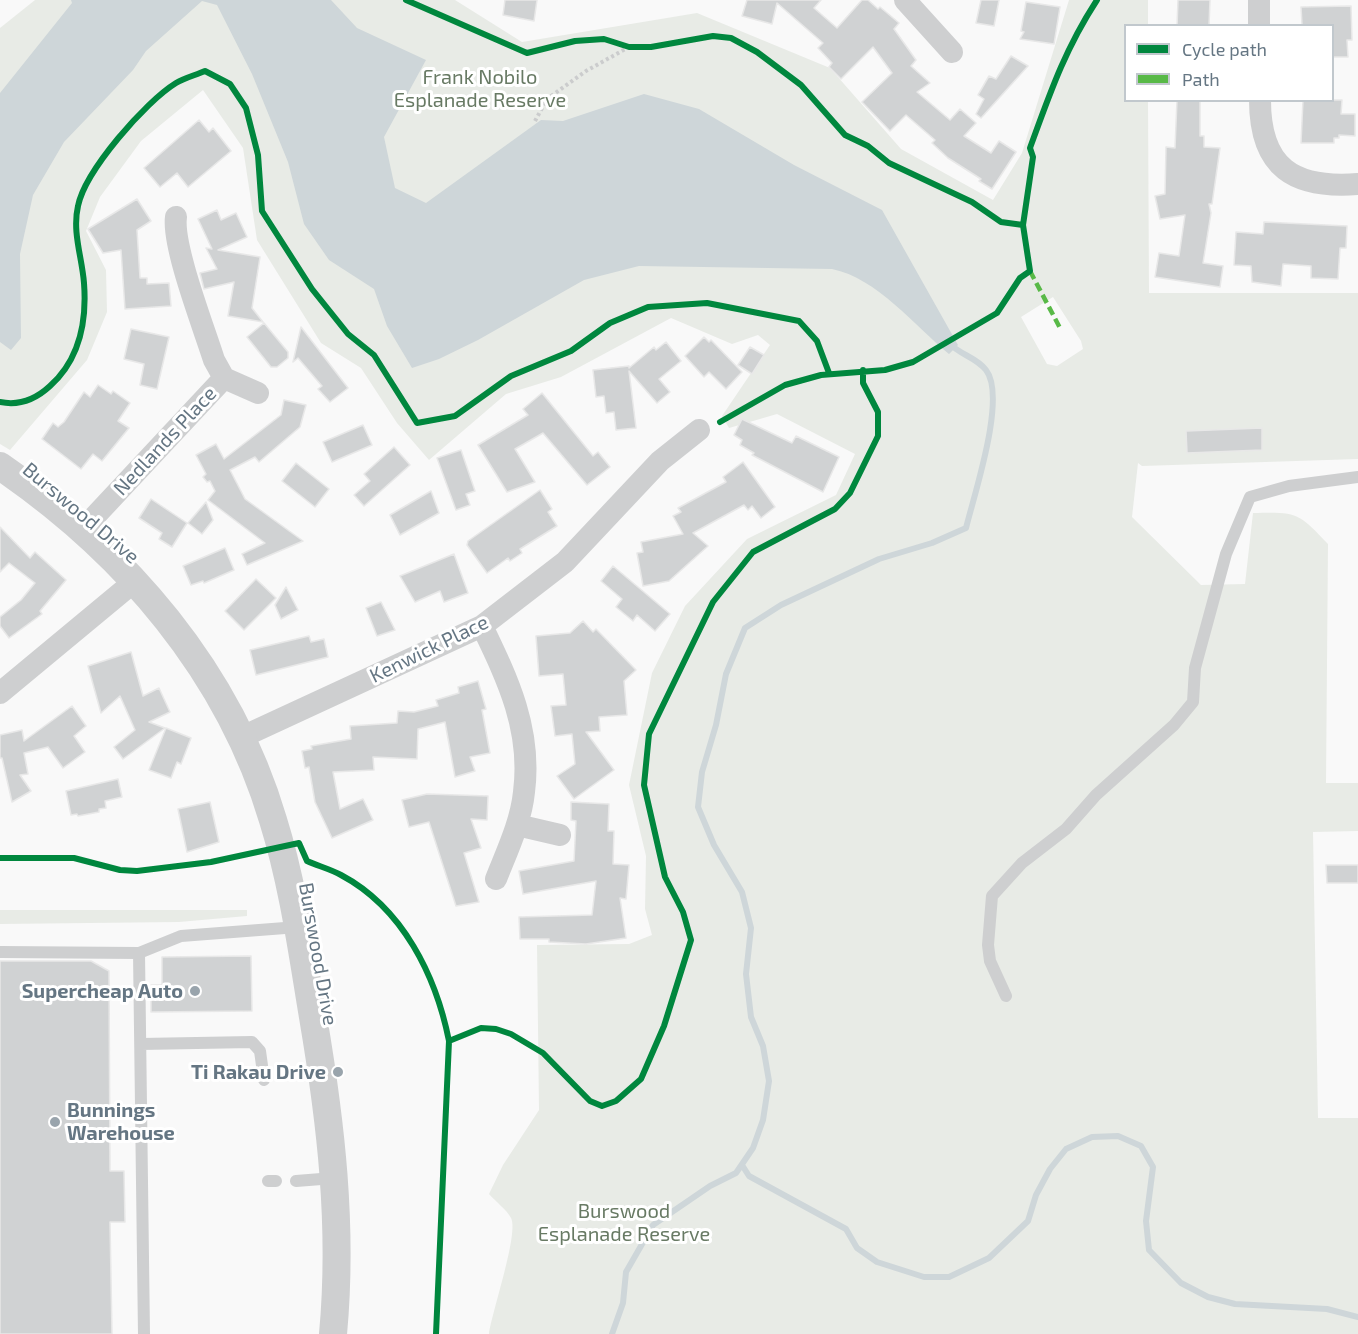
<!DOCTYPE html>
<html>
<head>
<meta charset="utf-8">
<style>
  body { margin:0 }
  #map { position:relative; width:1358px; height:1334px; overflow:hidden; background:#f9f9f9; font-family:"Exo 2",sans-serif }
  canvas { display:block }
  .legend { position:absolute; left:1124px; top:24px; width:210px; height:78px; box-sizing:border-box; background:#fff; border:2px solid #c1c8cd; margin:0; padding:8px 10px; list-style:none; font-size:18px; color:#657683 }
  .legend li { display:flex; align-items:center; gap:12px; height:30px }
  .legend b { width:30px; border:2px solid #c1c8cd }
</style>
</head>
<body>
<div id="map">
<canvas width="1358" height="1334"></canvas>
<ul class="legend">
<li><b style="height:8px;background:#00873e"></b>Cycle path</li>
<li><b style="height:8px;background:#58b947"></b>Path</li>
</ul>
</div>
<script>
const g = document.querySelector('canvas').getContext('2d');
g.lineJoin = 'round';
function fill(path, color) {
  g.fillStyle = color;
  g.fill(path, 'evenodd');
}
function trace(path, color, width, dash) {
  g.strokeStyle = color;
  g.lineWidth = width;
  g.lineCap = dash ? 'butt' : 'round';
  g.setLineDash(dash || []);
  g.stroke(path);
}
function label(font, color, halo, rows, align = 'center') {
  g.font = font + ' "Exo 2",sans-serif';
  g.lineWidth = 6;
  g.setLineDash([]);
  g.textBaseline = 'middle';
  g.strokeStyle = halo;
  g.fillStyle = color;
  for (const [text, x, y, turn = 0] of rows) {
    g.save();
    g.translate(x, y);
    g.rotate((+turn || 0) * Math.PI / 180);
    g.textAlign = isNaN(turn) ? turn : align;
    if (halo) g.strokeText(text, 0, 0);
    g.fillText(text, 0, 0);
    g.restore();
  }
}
const green = new Path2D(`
  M35,0H455L522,42L697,13L830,68L901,149L993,200L1022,153L1069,0H1148V25L1126,26V100L1148,101L1149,293H1358V459L1142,466L1138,463L1132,517L1201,585L1245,584L1253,513C1297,512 1298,512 1328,544L1326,783H1358V831L1313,832L1318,1118H1358V1334H489C492,1312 519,1233 511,1218C507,1210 495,1201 489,1194L503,1165L539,1110L537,945L629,944L652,935L645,909L646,856L629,785L652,673L685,606L747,539L836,495L855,454L777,414L729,428L722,416L770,345L758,335L732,344L671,318L561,377L506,394L429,460L397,423L361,368L321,343L257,240L243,148L203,90L141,141L100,197L86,231L106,270L107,312L87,360L10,450L0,444V28ZM1053,297L1081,341L1083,349L1057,366L1047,364L1021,317Z
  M0,910H247V916L179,922L0,924Z`);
const water = new Path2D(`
  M71,0H331L357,28L426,60L384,137L395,188L426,203L541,120L563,121L644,94L699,109L794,165L882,210L958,345L949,354C915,326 877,278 832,269L639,266L584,280L478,340L439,359L412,368L387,326L374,289L329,260L304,224L288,162L252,74L217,5L202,1L146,51L133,70L64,142L33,195L20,254L21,338L11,350L0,342V93L72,3Z`);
const stream = new Path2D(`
  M742,1165L749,1176L846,1229L857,1248L877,1262L924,1277H949L989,1258L1028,1221L1036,1195L1050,1169L1066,1149L1092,1137L1118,1136L1141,1146L1153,1167L1146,1221L1149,1250L1181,1283L1208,1297L1235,1304L1327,1309L1358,1317
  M612,1334L623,1303L626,1272L653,1225L710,1186L736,1173L753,1148L763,1120L769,1081L763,1046L751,1017L746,974L751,928L742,892L714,845L698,807L702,772L716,725L726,674L745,628L781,605L879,559L932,543L966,528C974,495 1007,397 986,370C976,357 960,355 949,343`);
const building = new Path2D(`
  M505,0H537L534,21L503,15Z
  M747,0H821L814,8L837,28L862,0H868L878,9L880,7L899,23L894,29L916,60L911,66L930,83L917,92L950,120L960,109L976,123L964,136L991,153L999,141L1016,152L992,189L979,181L981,179L948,158L932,143L935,140L906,115L890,131L862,102L892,73L873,47L841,79L829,67L832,63L818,48L823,43L777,3L772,24L742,16Z
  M981,0H999L994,26L976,23Z
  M1178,0H1210L1209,26H1177Z
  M1026,2L1060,7L1054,44L1020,39L1024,32L1021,31Z
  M1351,6L1352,40H1347L1348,57H1332V26L1302,25L1301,7Z
  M1011,56L1028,66L981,118L976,114L984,99L978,95L989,76L996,79Z
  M1177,100H1200V136H1204V147L1220,148L1212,204H1209L1211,213L1203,263L1223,266L1220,287L1155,277L1159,253L1179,256L1185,215L1160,219L1155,196L1165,194L1166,147L1175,148Z
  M1303,100H1342L1341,114H1355V136L1339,135V138H1334V143H1301Z
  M199,120L209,132L213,128L231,151L188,187L177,173L160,187L144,168Z
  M137,199L151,221L137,230L140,278H147V284L169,283L171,306L125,309L121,250L103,253L88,229Z
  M217,210L221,220L236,213L247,237L218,250L260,257L252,308L263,322L228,316L234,282L204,289L200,273L217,269L206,248L212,249L198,219Z
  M1264,222L1347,226L1346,248H1340L1338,279L1311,278V266L1283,264L1281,286L1252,282L1251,266L1234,265L1236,232L1263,234Z
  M264,323L288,352V358L277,367H271L247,337Z
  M301,327L348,388L330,402L318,389L322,386L298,358L293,362Z
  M131,329L169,337L157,389L140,385L144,364L124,359Z
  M704,337L709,342L711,340L742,372L726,389L709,372L704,377L685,356Z
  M666,342L681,361L659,379L670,392L657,403L629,371L636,428L616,430L614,412L606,413L604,396L596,397L593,370L629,366V368L654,347L656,350Z
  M750,347L764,355L752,374L738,365Z
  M98,385L111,394L113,391L130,403L118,421L129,428L102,461L93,454L81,469L42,439L53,423L58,427L64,422L84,392L90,397Z
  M542,393L593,456L598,452L610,467L587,485L543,433L515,449L535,482L507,492L478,445L528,415L523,409Z
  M284,400L306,405L300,427L259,462L255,457L230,470L245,499L303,541L247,565L242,554L265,543L208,500L215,491L210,481L207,482L203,477L206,474L196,455L216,444L224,459L281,415Z
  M742,419L792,443L796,436L839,457L823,492L752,455L754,453L740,445L742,440L734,435Z
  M363,425L372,445L332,462L323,442Z
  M1262,428V450L1187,453L1186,431Z
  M394,447L410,465L364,506L354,495L370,481L364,474Z
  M461,450L475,491L466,494L470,505L456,510L437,458Z
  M743,462L775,507L761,518L752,506L748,510L744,505L693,533L708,546L669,581L643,586L637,553L643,552L641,542L683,534L673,516L681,512L678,508L726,482L723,477Z
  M296,463L329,489L315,507L282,481Z
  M540,490L552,509L548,512L557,526L520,549L522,553L510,561L508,558L487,573L467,545L468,541Z
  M431,491L439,513L400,535L390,515Z
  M151,499L187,523L172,547L159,539L162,533L139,518Z
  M206,502L213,520L202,534L188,523Z
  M0,527L30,558L35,552L66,580L40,611L42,614L9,638L0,626V617L21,600L35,583L9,563L0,572Z
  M225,548L234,570L204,583L203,581L191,585L183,566Z
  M454,554L468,593L444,602L440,591L415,602L400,576Z
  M613,566L670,614L655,631L637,615L633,621L616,607L622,599L601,581Z
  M256,579L276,598L244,630L225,611Z
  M286,587L298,610L281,619L275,605Z
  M381,602L395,630L377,636L366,608Z
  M583,621L593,632L596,629L636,670L624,681L627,715L599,717L600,731L586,732L614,770L574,799L557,776L575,764L572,734L555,736L551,706L566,705L563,674L539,676L536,636L570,633Z
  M309,636L311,642L324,639L328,657L256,675L250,650Z
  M131,652L143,696L159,688L170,712L149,722L165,728L123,759L114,747L135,730L120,696L101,713L88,666Z
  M478,681L486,709L482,710L490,753L470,757L475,771L455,777L445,722L418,729L417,759L373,757L374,770L333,772L340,809L363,799L373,820L332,838L315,802L309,767L305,768L302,751L312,749L311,746L351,739L350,726L397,723L398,711L414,712L438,706L436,700L459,693L458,687Z
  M72,706L86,726L74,736L85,752L63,768L48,747L24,753L28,774L20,775L31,791L12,802L2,758H0V735L22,730L24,741Z
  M166,728L191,738L181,764L177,762L171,778L149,770Z
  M118,779L122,797L105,801L106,808L99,809V812L78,816L77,814L71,815L66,791Z
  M427,794L488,796L487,820L471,819L481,848L464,853L479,902L456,906L429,822L409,827L402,800Z
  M210,802L219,842L187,852L178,809Z
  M571,802L609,804L608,831H614L613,864L629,865L626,899L620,898L626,938L586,944L549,942V939H520L519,917L592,915L596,881L523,894L519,871L574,861L576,821L571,820Z
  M1326,865H1358V883H1327Z
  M251,956L252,1011L151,1012V985H162V957Z
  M0,961H91L109,971L110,1171H124L125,1222H110L112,1334H0Z`);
const path = new Path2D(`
  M535,121L547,99L586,71L629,47`);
const service = new Path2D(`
  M0,952L139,953
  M1006,996L990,961L988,945L992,896L1022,863L1066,829L1096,795L1174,725L1193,702L1195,668L1226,554L1250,497L1289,486L1358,477
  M141,1044L252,1042L260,1051L264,1080
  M268,1181H276
  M296,1181L334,1178
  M144,1334L139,953L181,936L298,927`);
const minor = new Path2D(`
  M905,0L952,52
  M1259,0V26
  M1260,100C1260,168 1294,189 1358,184
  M224,378L258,393
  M82,530L224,378L214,360C204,328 172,246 176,217
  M482,626C508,680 532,730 524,792C521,822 507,851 496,879
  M0,693L135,581
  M242,737L482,626L565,562L660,461L699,430
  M517,825L560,835`);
const tertiary = new Path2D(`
  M0,466C126,552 229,672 273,820C293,884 302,951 313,1017C331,1123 343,1227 333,1334`);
const quiet = new Path2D(`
  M1030,271L1060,328`);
const cycleway = new Path2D(`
  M406,0L527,53L575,41L604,39L629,47H651L713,36L731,38L757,52L801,85L845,135L868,146L889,163L972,202L1001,222L1023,225
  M0,402C19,406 36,399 50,386C80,359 87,322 84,283C82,257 72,232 78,206C85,171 145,102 176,83C184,78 196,75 205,71L230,84L246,108L258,155L262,211L312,289L348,334L374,355L417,423L455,416L511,376L571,351L610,323L648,307L707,303L799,321L817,341L829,373
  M720,422L785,385L821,375L885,370L913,362L997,313L1020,278L1030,271L1023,225L1033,157L1030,148C1050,93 1065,49 1097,0
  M0,858H74L120,870L137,871L211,862L299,843L307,861C318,866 330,869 341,875C403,908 436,976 449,1041L436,1334
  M449,1041L481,1028L496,1029L511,1034L543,1053L590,1101L602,1106L616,1101L641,1079L664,1026L691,940L683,912L665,877L644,785L649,734L713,602L753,552L835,509L850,493L878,436V412L863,383V370`);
const markers = [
  [195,991,6,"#99a4ac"],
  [338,1072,6,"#99a4ac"],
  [55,1122,6,"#99a4ac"]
];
const parkNames = [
  ["Frank Nobilo",480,77],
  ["Esplanade Reserve",480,100],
  ["Burswood",624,1211],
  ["Esplanade Reserve",624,1234]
];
const streetNames = [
  ["Nedlands Place",165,441,-47],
  ["Burswood Drive",81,513,40],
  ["Kenwick Place",429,649,-26],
  ["Burswood Drive",318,954,80]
];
const poiNames = [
  ["Supercheap Auto",183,991],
  ["Ti Rakau Drive",326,1072],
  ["Bunnings",67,1110,"left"],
  ["Warehouse",67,1133,"left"]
];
fill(green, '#e8ebe6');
fill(water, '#ced6d9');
trace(stream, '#ced6d9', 6);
fill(building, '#d0d2d3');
trace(building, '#e8e8e8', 1.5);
trace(path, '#cbcccd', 4, [3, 3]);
trace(service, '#cecfd0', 12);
trace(minor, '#cecfd0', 22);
trace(tertiary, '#cecfd0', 28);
trace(quiet, '#58b947', 4.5, [9, 4.5]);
trace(cycleway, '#00873e', 6);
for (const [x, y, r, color] of markers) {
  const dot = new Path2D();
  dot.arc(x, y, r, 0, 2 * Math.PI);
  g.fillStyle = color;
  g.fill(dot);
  trace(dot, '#fff', 2);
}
label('20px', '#687a64', '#fff', parkNames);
label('20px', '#657683', '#fff', streetNames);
label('bold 20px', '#657683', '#fff', poiNames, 'right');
</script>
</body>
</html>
